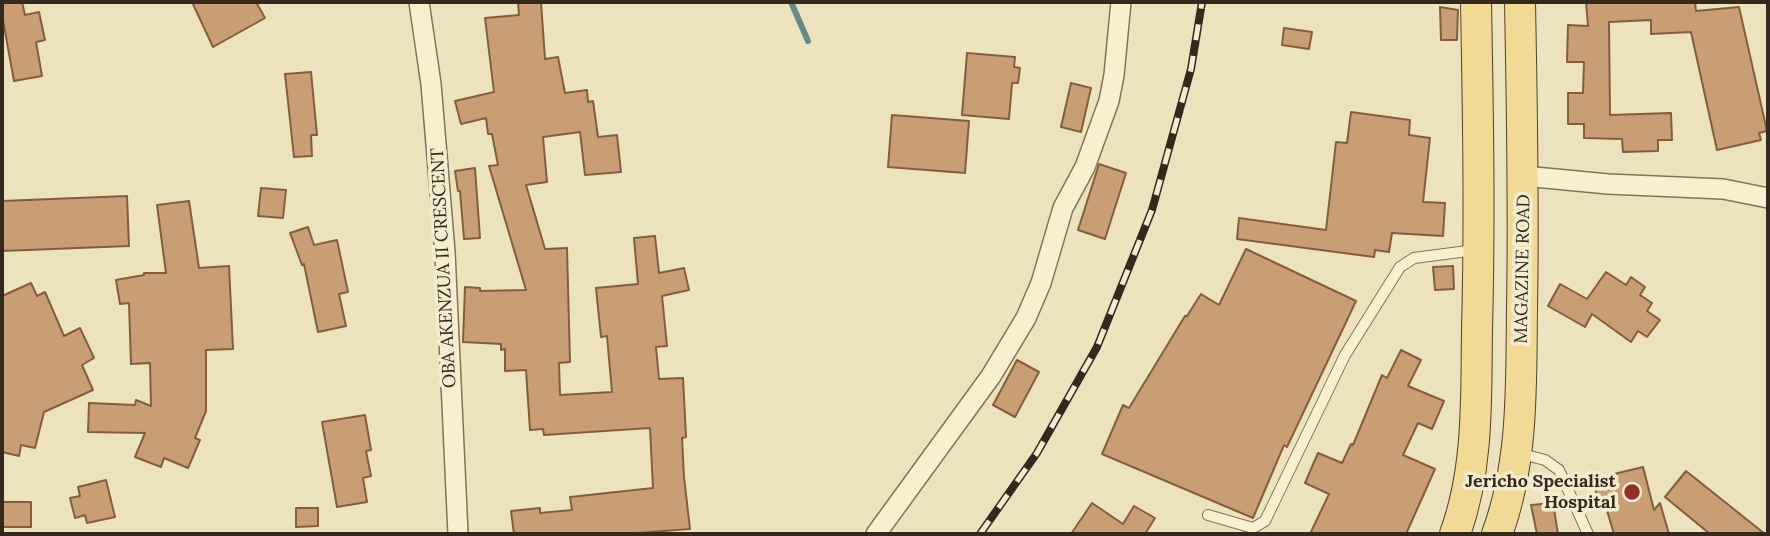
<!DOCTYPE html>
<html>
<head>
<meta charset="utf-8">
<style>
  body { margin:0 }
  #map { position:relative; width:1770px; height:536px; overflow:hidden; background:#ece2be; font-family:Lora,serif }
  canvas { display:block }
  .frame { position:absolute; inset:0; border:4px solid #34291c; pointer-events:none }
</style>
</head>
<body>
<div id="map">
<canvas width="1770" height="536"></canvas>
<div class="frame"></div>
</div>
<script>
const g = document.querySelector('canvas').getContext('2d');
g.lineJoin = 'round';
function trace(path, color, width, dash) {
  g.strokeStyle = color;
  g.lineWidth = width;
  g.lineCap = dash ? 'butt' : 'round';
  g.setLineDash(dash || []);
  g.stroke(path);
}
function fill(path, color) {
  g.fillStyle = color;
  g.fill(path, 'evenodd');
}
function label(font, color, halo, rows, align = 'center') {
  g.font = font + ' Lora,serif';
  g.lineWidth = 7;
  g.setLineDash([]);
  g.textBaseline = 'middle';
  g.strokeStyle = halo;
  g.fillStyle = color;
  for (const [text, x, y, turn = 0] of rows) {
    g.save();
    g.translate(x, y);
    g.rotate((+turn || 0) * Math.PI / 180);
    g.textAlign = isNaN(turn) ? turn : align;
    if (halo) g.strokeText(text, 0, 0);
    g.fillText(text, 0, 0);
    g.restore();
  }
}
const stream = new Path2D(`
  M791,2L808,41`);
const building = new Path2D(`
  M2,2H22L25,15L39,12L45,40L36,42L42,76L14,81L2,15Z
  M192,2H256L265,18L213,47Z
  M518,2H541L545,59L558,57L565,93L587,90L588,102L593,101L598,137L617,135L621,172L585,175L580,132L543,137L547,182L526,185L545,249L567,248L570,362L559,363L560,395L612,392L607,336L601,337L596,288L638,284L634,238L655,236L659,273L684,268L689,290L662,296L667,346L656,347L659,379L683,378L686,437L682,438L684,477L690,529L625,534H514L511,511L540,508V513L572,510L570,497L653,488L650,428L544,435L543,429L530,430L526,370L505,371V349L501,350V344L463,342L465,287L480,288V291L526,290L489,166L498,165L492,134H488L486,118L461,124L455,101L494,92L485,18L519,15Z
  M1586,2H1695L1696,11L1739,7L1767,131L1759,133L1761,140L1717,150L1691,32L1651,34V20L1609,22L1610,115L1671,113L1672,140H1658V151L1623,152L1622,139L1584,138V124H1568V93H1583L1584,62H1567L1568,25L1588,26Z
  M1440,7L1458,10L1457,40H1441Z
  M1284,28L1312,32L1309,49L1282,45Z
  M967,53L1015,57L1014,67L1020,68L1018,83H1012L1009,119L962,115Z
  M311,72L317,135H311L312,156L294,157L285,74Z
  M1071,83L1091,88L1081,132L1061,127Z
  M1351,112L1410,120L1409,135L1430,138L1423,202L1445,203L1443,236L1392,233L1389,252L1375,250L1374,257L1237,239L1239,218L1326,230L1336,142L1347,143Z
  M892,115L969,121L965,173L888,167Z
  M1099,164L1126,173L1105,239L1078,230Z
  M475,168L480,238L464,239L460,191H458L455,171Z
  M261,188L286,190L283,218L258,216Z
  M127,196L129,246L2,251V201Z
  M189,201L199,268L229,266L233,349L206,350V411L195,438L200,440L188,468L164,458L161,467L135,457L145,433L88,432L89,403L135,405L136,400L151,406L150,363L131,364L129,303L120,304L116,280L144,275V273H166L157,205Z
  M308,227L314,245L337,240L348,292L339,294L346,326L318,332L304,264L302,265L290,233Z
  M1246,249L1356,301L1287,447L1284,445L1253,518L1102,454L1123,405L1129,408L1185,316H1187L1201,294L1219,305Z
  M1453,266L1454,289L1435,290L1433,267Z
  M1606,272L1626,285L1631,277L1645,287L1640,295L1652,303L1647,311L1660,320L1647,337L1638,331L1631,342L1592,314L1585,327L1548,306L1560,284L1587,299Z
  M31,283L37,296L45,292L64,336L80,328L94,358L82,365L93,390L44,412L35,448L21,445L19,456L2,452V296Z
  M1401,350L1421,360L1408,386L1444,401L1432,429L1418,423L1403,455L1435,469L1406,534H1310L1329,494L1305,483L1318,453L1342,463L1351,444L1353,445L1382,375L1387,378Z
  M1017,360L1039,372L1015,417L993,405Z
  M365,415L371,450L366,451L371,476L363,478L367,502L337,507L322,422Z
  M1643,467L1654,510L1660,503L1669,534H1614L1605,504L1599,505L1593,479Z
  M1686,471L1765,534H1710L1665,497Z
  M106,480L115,517L87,523L85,515L75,518L70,498L80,496L78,487Z
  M2,502H31V527H2Z
  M1092,503L1123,524L1134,506L1155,518L1145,534H1071Z
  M1553,503L1558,534H1537L1531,505Z
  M296,508H318V526L296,527Z`);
const service = new Path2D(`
  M1518,453L1545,460L1559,470L1588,534
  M1208,515L1253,528L1265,521L1345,355L1400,267L1414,258L1475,250`);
const minor = new Path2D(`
  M419,2L431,84L445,252L458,534
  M1524,176L1608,184L1723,189L1768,198
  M876,534L991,376L1026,318L1041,283L1063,208L1085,167L1109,101L1114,75L1121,2`);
const primary = new Path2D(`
  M1455,534C1479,468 1476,397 1477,328C1480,219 1478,111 1476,2
  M1497,534C1524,461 1521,383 1522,307C1524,205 1522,104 1520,2`);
const rail = new Path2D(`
  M980,534L1037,453L1097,347L1152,210L1191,69L1202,2`);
const markers = [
  [1632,492,9,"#922f29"]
];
const streetNames = [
  ["OBA AKENZUA II CRESCENT",444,268,-93],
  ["MAGAZINE ROAD",1523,269,-89]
];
const poiNames = [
  ["Jericho Specialist",1616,482],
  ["Hospital",1616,503]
];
trace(stream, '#6a8b85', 6);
fill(building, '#ca9e75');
trace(building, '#835e3e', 2);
trace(service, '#847258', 12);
trace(minor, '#847258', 22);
trace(primary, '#52402c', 32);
trace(service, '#f8efd1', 10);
trace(minor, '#f8efd1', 19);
trace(primary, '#f0da96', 30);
trace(rail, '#34291c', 8);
trace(rail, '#f4ecce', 5, [16]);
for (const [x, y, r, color] of markers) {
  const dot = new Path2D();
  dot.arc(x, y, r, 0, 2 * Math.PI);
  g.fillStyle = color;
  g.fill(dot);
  trace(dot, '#f4ecce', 2.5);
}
label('18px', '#34291c', '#f4ecce', streetNames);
label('bold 18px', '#34291c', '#f4ecce', poiNames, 'right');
</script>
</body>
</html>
